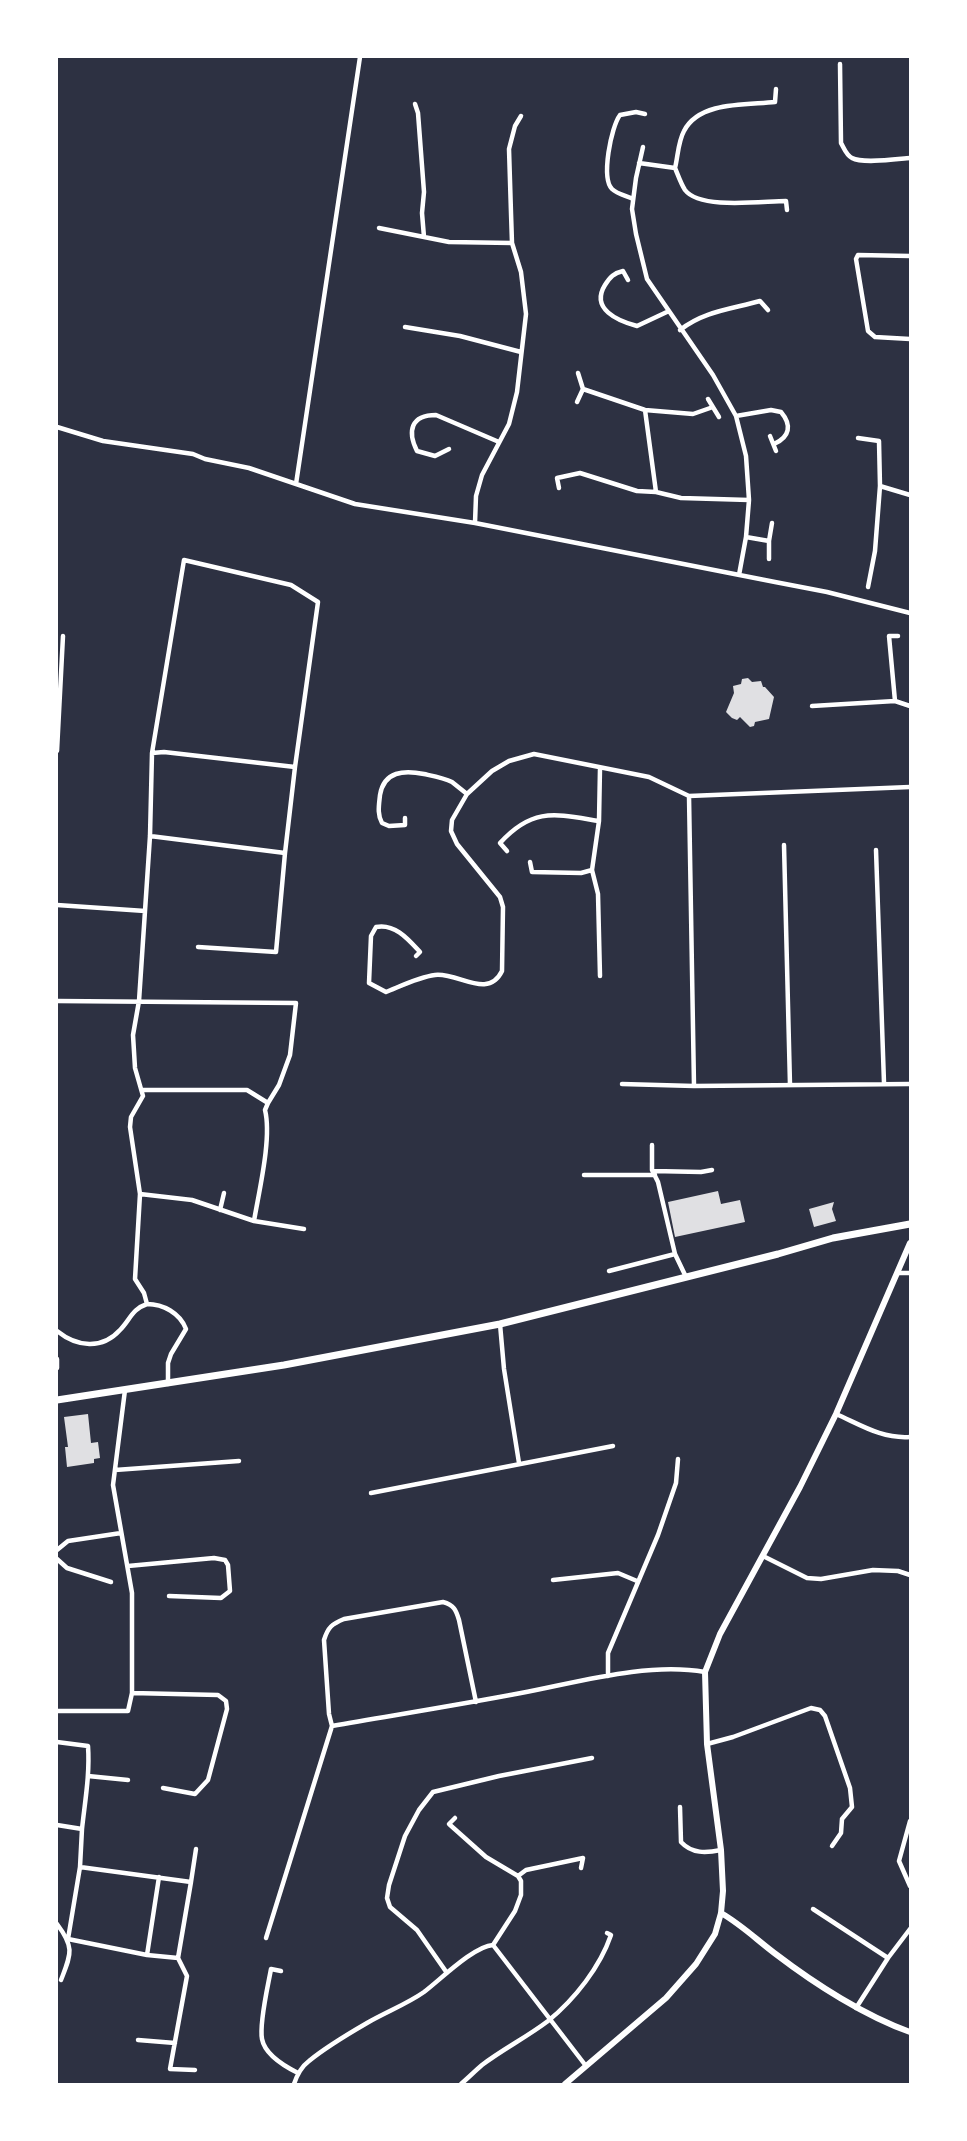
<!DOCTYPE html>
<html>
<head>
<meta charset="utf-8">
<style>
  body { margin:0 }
  #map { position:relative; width:967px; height:2141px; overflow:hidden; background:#2d3142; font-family:"IBM Plex Sans",sans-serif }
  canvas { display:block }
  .frame { position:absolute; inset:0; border:58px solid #fff; pointer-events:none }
</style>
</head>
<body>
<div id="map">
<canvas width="967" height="2141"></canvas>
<div class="frame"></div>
</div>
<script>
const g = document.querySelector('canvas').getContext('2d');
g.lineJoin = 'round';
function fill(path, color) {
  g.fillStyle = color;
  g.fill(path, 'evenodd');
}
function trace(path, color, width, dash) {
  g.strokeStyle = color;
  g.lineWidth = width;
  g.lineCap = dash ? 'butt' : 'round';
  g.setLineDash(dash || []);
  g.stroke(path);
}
const building = new Path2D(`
  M748,678L752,682L761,681L763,687H765L774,697L769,719L755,722L754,726L750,727L740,717L737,720L732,718L726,712L734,693L733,686L741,684L742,679Z
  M718,1191L721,1204L740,1200L745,1222L675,1237L668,1202Z
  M834,1202L832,1209L836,1221L814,1227L809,1209Z
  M88,1414L91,1443L98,1442L100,1458L94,1459V1463L67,1467L65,1447H68L64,1417Z`);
const minor = new Path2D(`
  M840,64L841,143C844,148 846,155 852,158C863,164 897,159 910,158
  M415,104L418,113L424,192L422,213L424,237
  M643,147L636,178L632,209L636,234L647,279L713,375L736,416L746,456L749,500L746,537L739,575
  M639,163L675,168C678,156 678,142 684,131C699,101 747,105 775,102L776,89
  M675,168C678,175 681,184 685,190C700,210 763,201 786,201L787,210
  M633,199C627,196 617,194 612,189C601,178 611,127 620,115L636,112L645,114
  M379,228L449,242L512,243
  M910,256L858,255L856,259L868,331L875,337L910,339
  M628,280L623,271C614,273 610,277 605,285C590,309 618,321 637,326L669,311
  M405,327L460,336L521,352
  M680,330C704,311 732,309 760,301L768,310
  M578,373L583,389L645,410L693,414L713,407
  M708,399L719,417
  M577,402L583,389
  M645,410L656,492
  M736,416L771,410L781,412C792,425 790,437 774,444
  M57,427L103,441L193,454L205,459L249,468L355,504L475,523L775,582L827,592L910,613
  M770,436L776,451
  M858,438L879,441L880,486
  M449,449L435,456L417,451C407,431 411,415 436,415L499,442
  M296,484L360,57
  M559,488L557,478L580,473L637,491L656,492L681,498L749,500
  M475,523L476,496L482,475L509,424L517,392L526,314L521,272L512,243L511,213L509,149L515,126L521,116
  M746,537L769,541L772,523
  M769,559V541
  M868,587L875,551L880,486L910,495
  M895,701L889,636H898
  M812,706L895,701L910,706
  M57,751L63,636
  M152,753L150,836L139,1001L133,1035L135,1068L143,1096L131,1117L130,1127L140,1194L135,1279L144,1293L147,1304C163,1304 180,1313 186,1329L171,1354L168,1363V1384
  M405,818V825L389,826L382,823C377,814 379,805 380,795C384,771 404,770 424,774C433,776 444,778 452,782C457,786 462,790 467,794
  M150,836L285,853L295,767L164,752L152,753L184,560L291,585L318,602L295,767
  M784,845L790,1085
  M876,850L884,1083
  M507,851L500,843C533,807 555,814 599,821
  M530,862L532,872L581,873L592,870
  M57,905L145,911
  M198,947L276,952L285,853
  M416,956L420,952C409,940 395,923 376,927L371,936L369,983L386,992C401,986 419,977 435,975C458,972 488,1000 502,971L503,907L500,897L457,844L451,831L452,820L467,794L492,771L509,761L534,754L649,777L689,796
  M600,976L598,894L592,870L599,821L600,768
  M57,1001L296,1003L290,1055L279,1085L268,1103L247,1090H142
  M622,1084L694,1086L910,1084
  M694,1086L689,796L910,787
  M652,1145V1170L658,1182L675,1254L686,1277
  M653,1171L701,1172L712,1170
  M584,1175H655
  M140,1194L192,1200L254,1221C259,1191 272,1138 265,1110L268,1103
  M220,1210L224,1193
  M254,1221L304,1229
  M609,1271L675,1254
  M898,1273H910
  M500,1324L504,1369L519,1463
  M57,1331C77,1347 102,1350 120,1330C130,1320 132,1309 147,1304
  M57,1359V1368
  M836,1414C861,1425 882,1439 910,1437
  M115,1470L239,1461
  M371,1493L613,1446
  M57,1550L68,1541L121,1533
  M763,1556L807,1578L821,1579L873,1570L898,1571L910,1575
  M57,1559L67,1568L111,1582
  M128,1566L214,1558L225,1560L228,1565L230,1591L221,1598L169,1596
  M553,1580L618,1573L637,1581
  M608,1676V1653L658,1535L676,1483L678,1459
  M132,1693L218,1695L226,1701L227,1709L208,1780L195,1794L163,1788
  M57,1711H128L132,1693V1593L113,1485L125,1390
  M332,1726L329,1714L324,1640C328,1627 332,1624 344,1619L443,1602C454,1605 456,1610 459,1620L476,1702
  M57,1742L88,1746C90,1774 85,1801 82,1829L57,1825
  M707,1744L733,1737L811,1708L820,1710L825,1716L850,1788L852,1807L842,1819L841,1833L832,1846
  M88,1776L128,1780
  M680,1807L681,1842C692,1854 706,1853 721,1850
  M455,1818L449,1824L486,1857L518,1876L521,1881V1895L515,1911L493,1945L586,2066
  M910,1821L899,1861L910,1886
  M82,1829L80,1867L191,1882L196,1849
  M80,1867L68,1939L147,1955L178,1958L187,1976L170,2069L195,2070
  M518,1876L526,1870L583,1858L581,1868
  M813,1909L888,1958
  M57,1924C75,1948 71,1954 61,1980
  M266,1938L332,1726C395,1715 458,1705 521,1693C579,1682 647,1662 705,1672
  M147,1955L159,1877
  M178,1958L191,1882
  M281,1971L271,1969C268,1986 259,2023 262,2039C265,2055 284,2066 298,2073
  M447,1973L417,1930L390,1907L387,1898L389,1885L405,1836L419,1810L433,1792L499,1776L592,1758
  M856,2008L888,1958L910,1929
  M138,2040L175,2043
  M294,2084C297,2075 301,2067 309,2061C326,2047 348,2034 367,2023C386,2012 407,2004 424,1992C440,1980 474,1946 493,1945
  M461,2084C468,2078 475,2071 482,2065C503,2049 527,2037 548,2021C575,1999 600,1967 611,1935L607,1933`);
const tertiary = new Path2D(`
  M721,1913C742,1925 758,1941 777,1955C815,1984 865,2016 910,2032
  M565,2084L666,1998L696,1964L715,1934L721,1913L723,1891L721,1850L707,1744L705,1672L720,1634L800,1487L836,1414L910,1243`);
const secondary = new Path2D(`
  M57,1400L284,1365L500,1324L778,1254L833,1238L910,1224`);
fill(building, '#e0e0e3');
trace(minor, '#fff', 4.5);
trace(tertiary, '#fff', 6);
trace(secondary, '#fff', 7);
</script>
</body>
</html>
